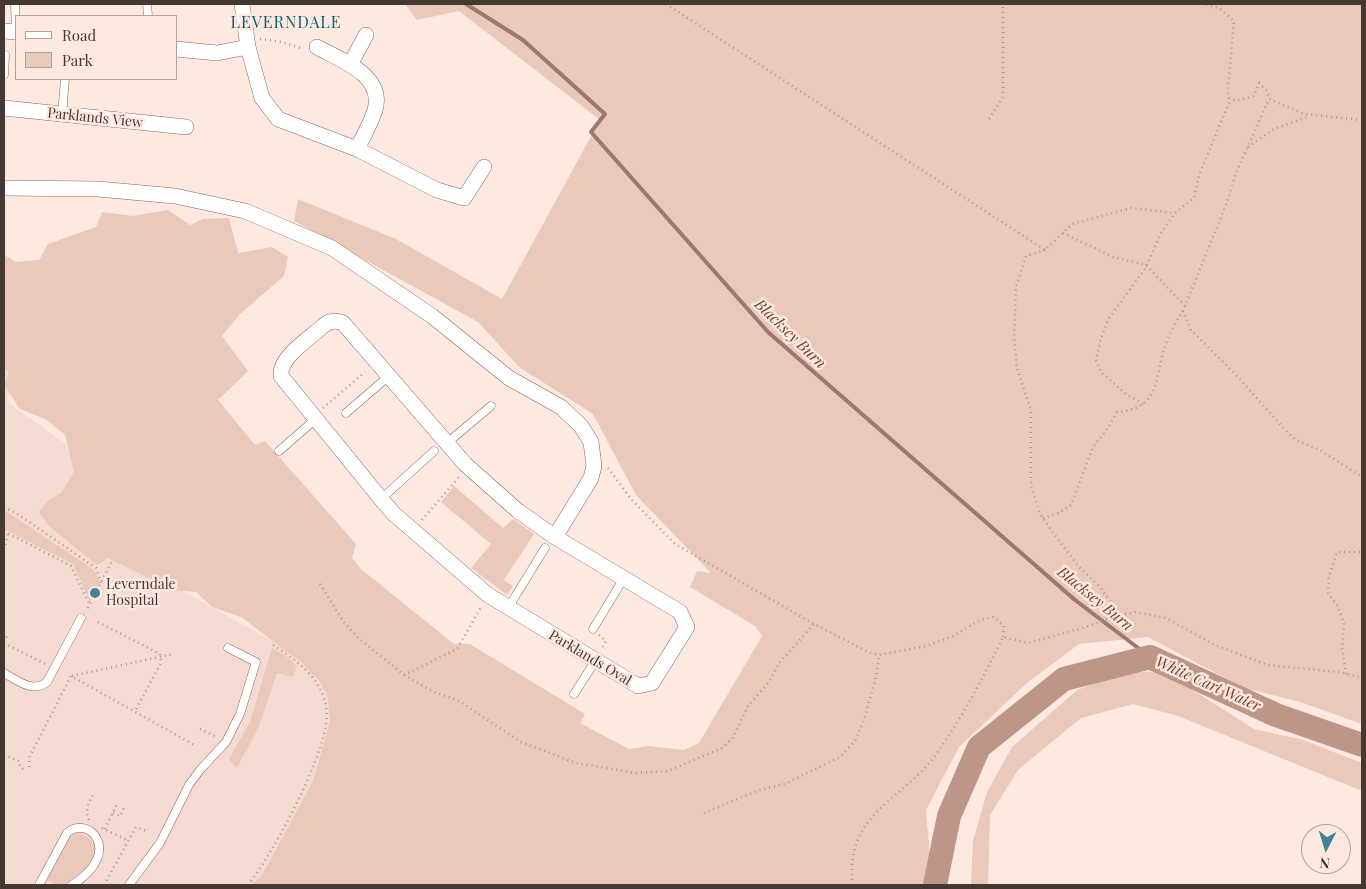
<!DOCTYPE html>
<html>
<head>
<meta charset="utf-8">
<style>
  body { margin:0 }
  #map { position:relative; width:1366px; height:889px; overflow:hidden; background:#fee9e0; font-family:"Playfair Display",serif }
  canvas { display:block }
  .frame { position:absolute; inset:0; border:5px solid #453732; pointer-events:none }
  .legend { position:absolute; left:15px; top:15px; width:162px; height:65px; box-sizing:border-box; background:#fee9e0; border:1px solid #b4a29a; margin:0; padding:6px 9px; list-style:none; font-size:15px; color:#453732 }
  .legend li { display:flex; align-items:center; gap:10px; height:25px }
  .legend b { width:25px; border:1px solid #b4a29a }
  .north { position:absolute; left:1301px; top:824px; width:50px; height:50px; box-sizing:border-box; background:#fee9e0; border:1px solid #b4a29a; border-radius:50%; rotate:185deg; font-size:14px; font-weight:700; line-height:20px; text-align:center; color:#453732 }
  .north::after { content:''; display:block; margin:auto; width:18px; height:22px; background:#448297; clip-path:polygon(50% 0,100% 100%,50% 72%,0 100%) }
</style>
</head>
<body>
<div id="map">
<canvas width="1366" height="889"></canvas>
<div class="frame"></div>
<ul class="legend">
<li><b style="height:6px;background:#fff"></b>Road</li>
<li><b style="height:14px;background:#eac8ba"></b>Park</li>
</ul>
<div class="north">N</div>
</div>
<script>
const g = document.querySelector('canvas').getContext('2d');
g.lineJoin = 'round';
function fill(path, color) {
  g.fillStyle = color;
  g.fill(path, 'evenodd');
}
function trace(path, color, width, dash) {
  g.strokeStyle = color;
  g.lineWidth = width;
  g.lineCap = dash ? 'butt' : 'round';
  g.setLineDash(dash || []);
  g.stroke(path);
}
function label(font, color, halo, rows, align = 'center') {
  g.font = font + ' "Playfair Display",serif';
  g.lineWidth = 5;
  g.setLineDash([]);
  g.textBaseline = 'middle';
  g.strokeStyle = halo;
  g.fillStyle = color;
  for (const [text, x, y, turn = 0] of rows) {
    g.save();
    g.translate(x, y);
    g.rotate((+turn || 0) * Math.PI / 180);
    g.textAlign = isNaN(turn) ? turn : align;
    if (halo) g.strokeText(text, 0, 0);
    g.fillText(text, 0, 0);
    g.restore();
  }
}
const built = new Path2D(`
  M4,357L14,369L7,402L65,443L112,551L281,646L311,672L327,695L330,721L313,781L257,885H4Z`);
const green = new Path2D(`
  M405,4H1362V724L1300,702L1244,688L1148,637L1079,644L1027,683L959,747L926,810L931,869L929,885H251L261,877L313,781L330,721L327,695L318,680L302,663L241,617L212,607L196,592L173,590L108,558L97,565L49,526L39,512L49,500L61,493L74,472L65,435L47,420L20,409L4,385L9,372L4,367V255L16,262L39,260L48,244L96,227L102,212L133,216L168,210L190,225L203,219L229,218L238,253L272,247L288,257L284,276L240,314L221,337L222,336L248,371L218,400L255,445L265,441L356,544L352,558L361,569L454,644H470L585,714L580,723L629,749L648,746L684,750L699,743L762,636L755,626L690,587L697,571L711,573L636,495L593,414L519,367L478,322L294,221L298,199L396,239L502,299L600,120L459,11L417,20Z
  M454,486L503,528L513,519L534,534L504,580L513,586L507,595L471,568L491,544L441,502Z
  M4,510L94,570L100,583L90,601L73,564L4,529Z
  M272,648L287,657L297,666L293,677L277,673L259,726L237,768L229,759L250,722Z
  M1163,671L1254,729L1303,740L1362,763V791L1178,716L1133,704L1081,718L1018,770L990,815L988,885H971L973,841L987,792L1012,747L1077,690L1121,673Z
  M78,833L89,838L95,846C96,861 74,889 57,885C54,884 50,881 47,880L70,837Z`);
const stream = new Path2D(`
  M466,4L523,40L605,114L591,132L768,332L1075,600L1150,657`);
const river = new Path2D(`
  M935,885L949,816L979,747L1064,679L1150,657L1276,715L1362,745`);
const path = new Path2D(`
  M666,4L1045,250L1072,224L1131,208L1175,213L1194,198L1199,175L1229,103L1228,88L1234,21L1219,8L1204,4
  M260,39L282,42L303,49
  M1229,98L1235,101L1254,96L1259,83L1267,91L1269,99
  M989,119L1003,97V4
  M1362,120L1304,114L1269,99L1236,173L1226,205L1183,311L1191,330L1238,377L1287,432L1296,440L1320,450L1362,477
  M1248,147L1274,129L1310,116
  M1063,233L1113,257L1146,265L1185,306
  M1045,250L1026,256L1016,286L1014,337L1017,368L1031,411V486L1040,514L1054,534L1079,567L1099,586L1120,614
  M1143,404L1126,394L1101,372L1096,360L1101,338L1109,318L1145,269L1161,233L1175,213
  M323,408L365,372
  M608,468L631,499L675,544L814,624L868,652L879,655L926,646L953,636L980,620L994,617L1004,626L1003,637
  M4,507L19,515L96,568L101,583
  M1043,518L1059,513L1071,505L1093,447L1106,431L1117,412C1164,408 1153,375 1167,341C1171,331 1177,320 1183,311
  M422,520L459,477
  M4,531L71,566L90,605
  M5,545L8,533
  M320,584L343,621L356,636L404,675L457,649L481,607
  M88,608L112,561
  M98,622L160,654L161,663L135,711
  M599,635L606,641L602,648
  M4,642L8,634
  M4,643L45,664
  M1346,674L1342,648L1344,623L1337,605L1328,593L1329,576L1337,552H1362
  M404,675L432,691L459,701L521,742L576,763L636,773L668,771L722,748L732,739L748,706L769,682L780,662L814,624
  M72,676L173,654
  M200,729L217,737
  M4,755L19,761L20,767L26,771
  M29,767V758L71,676L196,746
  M113,813L120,816L124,808
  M704,813L757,791L787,783L840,757L855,741L864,720L877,673L879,655
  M89,820C84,810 90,801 94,792
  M102,828L127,840
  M105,829L117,804
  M104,885L136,827L146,831
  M248,885C274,852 319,767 326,725C327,715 327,705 323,696C315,672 290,656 270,643
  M853,885C843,814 904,800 937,753C963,716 983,678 1003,637L1028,643L1089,626L1112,617L1135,612L1166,618L1213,644L1267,665L1340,672L1362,678`);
const service = new Path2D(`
  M15,4L16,32
  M147,4L148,16
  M4,75L5,55
  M62,115L65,79
  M346,413L390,375
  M447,443L491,406
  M279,451L317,418
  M381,499L434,451
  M508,608L545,548
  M593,629L624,578
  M4,673C18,681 33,693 47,682L81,618
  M574,694L596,660
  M39,885L67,833C88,814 125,852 72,885
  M129,885L160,843L189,785L200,770L226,742L240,714L256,662L228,648`);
const minor = new Path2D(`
  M242,4L248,47L262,98L278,119L357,149L437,190L464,198L484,167
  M4,31L16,32
  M317,47C340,60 385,75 375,110C371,123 363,137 357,149
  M176,49L217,53L248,47
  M350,65L366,35
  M4,108L186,127
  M4,188L98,189L175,196L245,211L332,248L432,316L509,378L561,407L581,426L591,442L594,466L591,478L555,537
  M336,321L343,323L465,464L518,511L555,537L680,612L687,627L652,683L638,686L488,595L394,514L381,499L281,376C279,357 309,339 323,326L329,322Z`);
const markers = [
  [95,593,6,"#448297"]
];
const streetNames = [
  ["Parklands View",95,118,6],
  ["Parklands Oval",590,658,31]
];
const poiNames = [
  ["Leverndale",106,585],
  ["Hospital",106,601]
];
const waterNames = [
  ["Blacksey Burn",790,334,44],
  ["Blacksey Burn",1095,599,39],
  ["White Cart Water",1208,684,24]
];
const quarterNames = [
  ["LEVERNDALE",286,23]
];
fill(built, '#f4dad0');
fill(green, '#eac8ba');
trace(stream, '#9a7a6e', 4);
trace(river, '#be9687', 24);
trace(service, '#85665a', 9);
trace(minor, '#85665a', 16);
trace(path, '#aa9891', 2.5, [1, 4]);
trace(service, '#fff', 8);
trace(minor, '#fff', 15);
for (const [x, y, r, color] of markers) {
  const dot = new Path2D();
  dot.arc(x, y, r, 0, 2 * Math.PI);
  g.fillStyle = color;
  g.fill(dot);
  trace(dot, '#fee9e0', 2);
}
label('14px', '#453732', '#fee9e0', streetNames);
label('14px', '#453732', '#fee9e0', poiNames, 'left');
label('italic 15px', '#733e27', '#fee9e0', waterNames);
g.letterSpacing = '1px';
label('16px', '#055c72', '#fee9e0', quarterNames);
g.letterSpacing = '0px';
</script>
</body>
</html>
